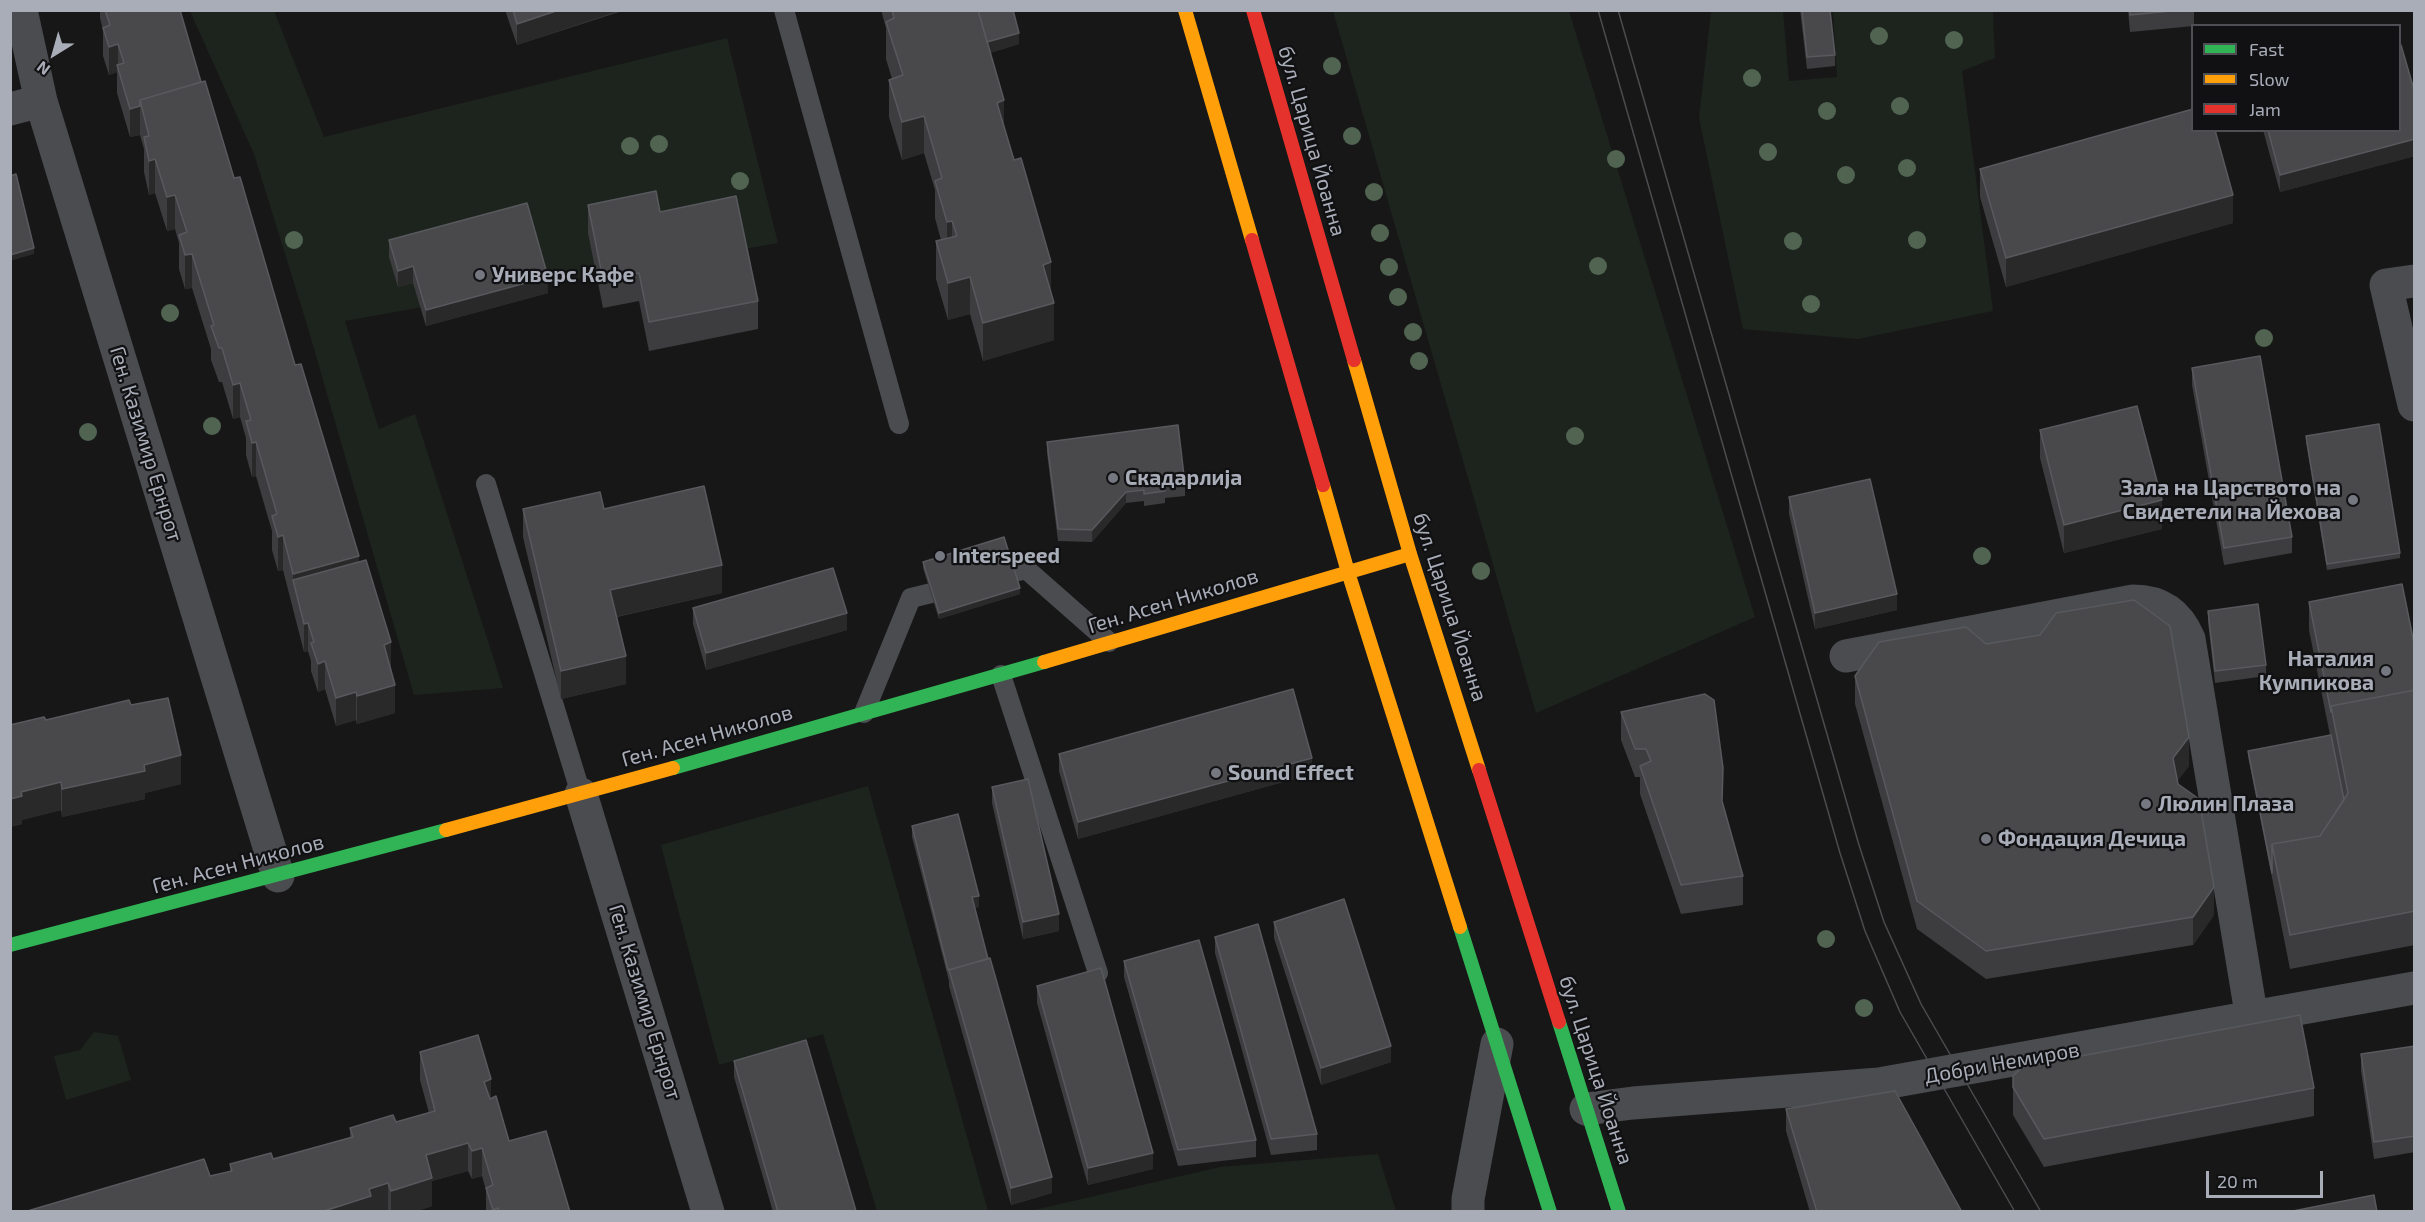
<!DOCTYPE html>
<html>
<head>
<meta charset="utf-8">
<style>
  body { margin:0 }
  #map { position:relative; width:2425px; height:1222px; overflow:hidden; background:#171717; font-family:"Exo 2",sans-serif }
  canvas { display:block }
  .frame { position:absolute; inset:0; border:12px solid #a8adb8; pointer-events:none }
  .legend { position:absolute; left:2191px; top:24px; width:210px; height:108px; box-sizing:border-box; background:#111113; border:2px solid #4d4f55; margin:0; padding:8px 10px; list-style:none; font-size:18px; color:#a8adb8 }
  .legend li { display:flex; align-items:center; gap:12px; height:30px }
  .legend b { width:30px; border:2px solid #4d4f55 }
  .north { position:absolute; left:24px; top:24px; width:60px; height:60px; -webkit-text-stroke:4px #111113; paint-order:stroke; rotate:217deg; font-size:16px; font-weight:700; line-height:24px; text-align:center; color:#a8adb8 }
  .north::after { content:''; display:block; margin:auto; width:21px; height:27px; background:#a8adb8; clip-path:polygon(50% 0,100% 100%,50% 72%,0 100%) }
  .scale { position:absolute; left:2206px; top:1171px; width:117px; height:27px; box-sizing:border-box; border:3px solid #a8adb8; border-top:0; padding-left:8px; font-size:18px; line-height:21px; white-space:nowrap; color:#a8adb8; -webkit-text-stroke:4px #111113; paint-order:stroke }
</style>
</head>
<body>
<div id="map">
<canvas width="2425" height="1222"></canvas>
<div class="frame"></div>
<ul class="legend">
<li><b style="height:8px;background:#30b455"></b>Fast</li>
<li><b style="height:8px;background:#ff9f0a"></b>Slow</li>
<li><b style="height:8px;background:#e5322d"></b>Jam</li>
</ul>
<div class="north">N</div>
<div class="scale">20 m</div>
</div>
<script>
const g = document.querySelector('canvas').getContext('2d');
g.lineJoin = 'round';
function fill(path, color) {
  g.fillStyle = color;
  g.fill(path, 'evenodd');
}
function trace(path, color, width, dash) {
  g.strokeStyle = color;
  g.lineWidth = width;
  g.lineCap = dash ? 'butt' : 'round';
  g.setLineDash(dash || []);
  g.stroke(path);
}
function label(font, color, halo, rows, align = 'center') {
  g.font = font + ' "Exo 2",sans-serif';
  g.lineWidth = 4.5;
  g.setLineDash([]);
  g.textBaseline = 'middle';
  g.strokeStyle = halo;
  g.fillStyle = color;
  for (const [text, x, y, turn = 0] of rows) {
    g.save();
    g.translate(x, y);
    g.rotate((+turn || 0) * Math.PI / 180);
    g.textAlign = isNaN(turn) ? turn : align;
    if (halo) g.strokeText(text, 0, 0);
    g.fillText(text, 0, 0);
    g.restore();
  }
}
const green = new Path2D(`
  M190,11H274L324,137L727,38L778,243L345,321L379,429L415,414L503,688L414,695L308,328L254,154Z
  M1333,11H1569L1755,617L1536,713Z
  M1711,11H1783L1789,81L1837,77L1833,11H1993L1995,58L1962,71L1993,311L1858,339L1743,329L1699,118Z
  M868,786L988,1211H877L823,1034L719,1065L661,845Z
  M94,1032L118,1036L131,1080L66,1100L54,1056L80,1050Z
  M1378,1154L1396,1211H1030L1220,1167Z`);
const lane = new Path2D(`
  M784,10L899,424
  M486,484L581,794
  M990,578L1026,569L1109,642
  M1001,675L1098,973
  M864,713L911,598L956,587`);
const street = new Path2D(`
  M21,10L41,101L278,876
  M10,109L41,101
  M2414,281L2386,285L2414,405
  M1846,656L2133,601C2161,601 2178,613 2189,639L2252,1019
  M581,794L708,1212
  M1586,1109L1633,1103L1879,1084L2414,988
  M1468,1212V1199L1497,1044`);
const fast = new Path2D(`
  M673,768L1044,662
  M1460,927L1550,1212
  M10,945L446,830
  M1559,1022L1619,1212`);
const slow = new Path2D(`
  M1185,10L1252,240
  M1354,360L1410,554L1479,770
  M1323,485L1348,572L1460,927
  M1044,662L1410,554
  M446,830L673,768`);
const jam = new Path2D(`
  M1253,10L1354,360
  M1252,240L1323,485
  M1479,770L1559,1022`);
const tram = new Path2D(`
  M1598,10L1840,853L1865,931L1900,1012L2015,1212
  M1618,10L1859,845L1884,922L1921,1004L2041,1212`);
const trees = [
  [1879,36],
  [1954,40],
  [1332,66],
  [1752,78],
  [1900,106],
  [1827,111],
  [1352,136],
  [659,144],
  [630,146],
  [1768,152],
  [1616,159],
  [1907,168],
  [1846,175],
  [740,181],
  [1374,192],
  [1380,233],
  [294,240],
  [1917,240],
  [1793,241],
  [1598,266],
  [1389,267],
  [1398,297],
  [1811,304],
  [170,313],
  [1413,332],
  [2264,338],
  [1419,361],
  [212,426],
  [88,432],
  [1575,436],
  [1982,556],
  [1481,571],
  [1826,939],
  [1864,1008]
];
const wall = new Path2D(`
  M100,10H180L201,82L234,178L359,562L391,668L395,713L357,724L356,720L336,726L325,689L318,692L311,671V661L308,651L304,652L283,570L278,571L272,550V531L256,476L252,477L246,455V438L240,417L233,419L222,382H219L211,360V349L192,288L185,289L179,269V243L175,229L167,231L155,193L149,195L144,172V149L140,135L130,137L117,93V72L109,75L103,56V30L100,18Z
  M505,10H622V11L517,45Z
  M881,10H1013L1019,44L990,53L1004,126L1051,293L1054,340L983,361L970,314L948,320L936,279V241L941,240L935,218V190L924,153L902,160L889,117V80L892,79L886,59V28Z
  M1800,10H1830L1835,55V66L1807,69Z
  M2128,10H2194V26L2130,32Z
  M2415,93V156L2280,192L2263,130H2400Z
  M1980,169L2233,223L2006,287L1980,197Z
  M588,205L660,212L758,301V329L649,351L639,301L603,308L588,233Z
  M389,240L548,293L426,326L413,283L398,287L389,257Z
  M2192,368L2292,537V553L2224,565L2192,385Z
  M2040,430L2162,529L2064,553L2040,458Z
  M2306,436L2400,553V558L2327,570L2306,442Z
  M1047,442L1185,484V496L1165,498V503L1144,506V501L1126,503L1092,542L1058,541L1047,453Z
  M1789,497L1897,610L1815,629L1789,514Z
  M523,509H604L722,593L617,617L626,684L561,699L523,537Z
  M923,562L1020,594L939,619L923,568Z
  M2309,602L2415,648V945L2290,969L2248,756V751L2330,735L2309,630Z
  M693,608L847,630L706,670L693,624Z
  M2208,611L2266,665V676L2215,683L2208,622Z
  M1986,644L2189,766L2177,781L2214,915L2193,945L1986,979L1917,929L1855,704V676Z
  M131,705L181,784L145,793V799L62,817L61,810L22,820V824L10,827V725L46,720Z
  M1621,712L1723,804L1743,876V905L1681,914L1640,794V777H1635L1621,740Z
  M1059,754L1312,774L1078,839L1059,771Z
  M992,787L1059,931L1023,939L992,803Z
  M912,826L979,907L975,908L988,959L1052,1193L1011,1205L949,986V981L912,837Z
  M1274,922L1391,1062L1321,1085L1274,938Z
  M1215,937L1317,1134V1150L1271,1155L1215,953Z
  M1124,961L1256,1140V1157L1178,1166L1124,977Z
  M1037,986L1153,1169L1088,1185L1037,1003Z
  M2415,1046V1152L2374,1159L2361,1071V1054Z
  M420,1052L491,1098L509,1141L570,1212H486V1190L482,1176L472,1179L468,1171L432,1181V1206L414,1212H24L210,1176L230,1172V1164L273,1159L350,1137V1128L396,1122L429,1113L420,1080Z
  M734,1061L856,1212H773L734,1077Z
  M2013,1087L2314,1088V1116L2044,1167L2013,1115Z
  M1786,1109L1962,1212H1810L1786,1131Z`);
const shadedWall = new Path2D(`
  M559,10H622L517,45V24Z
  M1019,33V44L980,56V44Z
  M118,44V69L117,65V72L109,75V47Z
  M1004,100V137L997,103Z
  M140,106V135L130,137V109Z
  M924,116V153L902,160V122Z
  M2415,139V156L2280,192V175Z
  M155,159V193L149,195V161Z
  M175,195V229L167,231V197Z
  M2233,195V223L2006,287V258Z
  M952,221V258L947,260V222Z
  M34,248V254L10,261V255Z
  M192,254V288L185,289V255Z
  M1051,262V299L1043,265Z
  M413,266V283L398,287V271Z
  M548,277V293L426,326V310Z
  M970,277V314L948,320V283Z
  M1054,303V340L983,361V323Z
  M240,383V417L233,419V385Z
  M256,442V476L252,477V443Z
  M1126,492V503L1092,542V530Z
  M2162,500V529L2064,553V525Z
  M283,535V570L278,571V537Z
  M359,556V590L293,580V574Z
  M722,565V593L610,618V590Z
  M1020,588V594L939,619V613Z
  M1897,594V610L1815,629V613Z
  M847,613V630L706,670V653Z
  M308,623V651L304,652V624Z
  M391,642V670L384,645Z
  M626,656V684L561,699V671Z
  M325,661V689L318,692V664Z
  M395,685V713L357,724V696Z
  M356,692V720L336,726V698Z
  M2189,737V766L2173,786V758Z
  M181,755V784L145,793V799L62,817V789L144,765Z
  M1312,758V774L1078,839V822Z
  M61,782V810L22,820V824L10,827V799L21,792Z
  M2214,887V915L2193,945V917Z
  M979,896V907L972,909V897Z
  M1059,914V931L1023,939V922Z
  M1391,1046V1062L1321,1085V1068Z
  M491,1079V1107L484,1082Z
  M468,1143V1171L432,1181V1206L414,1212H391V1191L426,1155Z
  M482,1148V1176L472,1179V1151Z
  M1153,1153V1169L1088,1185V1168Z
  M1052,1177V1193L1011,1205V1188Z
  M388,1183V1211L321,1212L369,1189Z`);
const building = new Path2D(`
  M105,10H180L201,82L140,100V106L130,109L117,65L124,63L118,44L109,47L103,28L110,25Z
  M513,10H559L517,24Z
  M892,10H978L1004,100L997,103L1014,160L1021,158L1051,262L1043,265L1054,303L983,323L970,277L948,283L936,241L957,236L952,221L947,222L935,181L942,178L924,116L902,122L889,80L903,75L886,22L894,18Z
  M978,10H1013L1019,33L987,42Z
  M1802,10H1830L1835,55L1807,57Z
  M2130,10H2181L2130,15Z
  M2400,45H2401L2415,93V139L2280,175L2268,130H2400Z
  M205,81L234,178L240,177L295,365L301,364L359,556L293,574L283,535L278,537L272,516L277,514L256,442L252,443L246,421L251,420L240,383L233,385L222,348H219L211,326L214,325L192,254L185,255L179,235L187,232L175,195L167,197L155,159L149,161L144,137L149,136L140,100Z
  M2193,109V130H2215L2233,195L2006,258L1980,169Z
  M16,174L34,248L10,255V176Z
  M656,191L660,212L736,196L758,301L649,322L639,273L603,280L588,205Z
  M527,203L548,277L426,310L413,266L398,271L389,240Z
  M2260,356L2292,537L2224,548L2192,368Z
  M2137,406L2162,500L2064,525L2040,430Z
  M2379,424L2400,553L2327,564L2306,436Z
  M1178,425L1185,484L1164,487L1165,491L1144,494V490L1126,492L1092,530L1058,529L1047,442Z
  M1870,479L1897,594L1815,613L1789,497Z
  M704,486L722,565L610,590L626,656L561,671L523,509L600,492L604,509Z
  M1004,537L1020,588L939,613L923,562Z
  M366,560L391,642L384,645L395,685L357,696L356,692L336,698L325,661L318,664L311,643L314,642L308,623L304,624L293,580Z
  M833,568L847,613L706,653L693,608Z
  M2402,584L2415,648V690L2331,706V712L2309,602Z
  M2134,600L2170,626L2189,737L2173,758L2178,784L2199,799L2214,887L2193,917L1986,951L1917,901L1855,676L1879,642L1966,627L1986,644L2040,635L2056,613Z
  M2258,604L2266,665L2215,671L2208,611Z
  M1293,689L1312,758L1078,822L1059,754Z
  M2415,690V911L2290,935L2272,844L2320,836L2348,793L2331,706Z
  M1705,694L1714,700L1723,768L1722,801L1743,876L1681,885L1640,766L1651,761L1646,749H1635L1621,712Z
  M168,698L181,755L144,765L145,771L62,789L61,782L21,792L22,796L10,799V725L44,717L46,720L129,700L131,705Z
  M2331,735L2344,800L2320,836L2272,844V873L2248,751Z
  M1028,779L1059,914L1023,922L992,787Z
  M958,814L979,896L972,897L988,959L948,970L912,826Z
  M1344,899L1391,1046L1321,1068L1274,922Z
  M1258,924L1317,1134L1271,1139L1215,937Z
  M1199,940L1256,1140L1178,1150L1124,961Z
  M990,958L1052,1177L1011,1188L949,970Z
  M1101,968L1153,1153L1088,1168L1037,986Z
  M2300,1015L2314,1088L2044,1139L2013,1087V1076L2022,1067Z
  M478,1035L491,1079L484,1082L490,1099L496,1096L509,1141L546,1131L570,1212H499L498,1208L493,1210L486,1188L493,1185L482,1148L472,1151L468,1143L426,1155L432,1178L391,1191L388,1183L369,1189L371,1196L321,1212H24L204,1159L210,1176L232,1171L230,1164L271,1153L273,1159L353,1137L350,1128L393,1115L396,1122L435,1111L420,1052Z
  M806,1040L856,1211L855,1212H778L734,1061Z
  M2415,1046V1136L2374,1142L2361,1054Z
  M1895,1091L1962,1212H1817L1786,1109Z
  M2374,1195L2377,1212H2288Z`);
const markers = [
  [480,275,6,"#757880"],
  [1113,478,6,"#757880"],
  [2353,500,6,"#757880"],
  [940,556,6,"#757880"],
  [2386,671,6,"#757880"],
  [1216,773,6,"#757880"],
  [2146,804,6,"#757880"],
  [1986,839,6,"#757880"]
];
const streetNames = [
  ["бул. Царица Йоанна",1312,141,74],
  ["Ген. Казимир Ернрот",146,444,73],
  ["Ген. Асен Николов",1173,601,-17],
  ["бул. Царица Йоанна",1450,607,72],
  ["Ген. Асен Николов",707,736,-16],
  ["Ген. Асен Николов",238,864,-15],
  ["Ген. Казимир Ернрот",645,1002,73],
  ["Добри Немиров",2002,1063,-10],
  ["бул. Царица Йоанна",1596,1070,72]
];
const poiNames = [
  ["Универс Кафе",492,275],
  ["Скадарлиjа",1125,478],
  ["Зала на Царството на",2341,488,"right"],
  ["Свидетели на Йехова",2341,512,"right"],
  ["Interspeed",952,556],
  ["Наталия",2374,659,"right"],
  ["Кумпикова",2374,683,"right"],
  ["Sound Effect",1228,773],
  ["Люлин Плаза",2158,804],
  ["Фондация Дечица",1998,839]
];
fill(green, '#1d241e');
trace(lane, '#4b4c50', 20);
trace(street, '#4b4c50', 33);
trace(fast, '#30b455', 14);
trace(slow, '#ff9f0a', 14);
trace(jam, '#e5322d', 14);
trace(tram, '#4b4c4f', 1.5);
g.fillStyle = '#506451';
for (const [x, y] of trees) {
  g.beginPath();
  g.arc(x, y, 9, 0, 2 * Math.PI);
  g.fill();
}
fill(wall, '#3d3d3f');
fill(shadedWall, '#29292a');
fill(building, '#49494c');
trace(building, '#58595d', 1.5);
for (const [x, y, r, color] of markers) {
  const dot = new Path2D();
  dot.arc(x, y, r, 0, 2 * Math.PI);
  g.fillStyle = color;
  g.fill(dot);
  trace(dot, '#111113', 2);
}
label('21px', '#a8adb8', '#111113', streetNames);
label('bold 21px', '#a8adb8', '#111113', poiNames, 'left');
</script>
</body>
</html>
